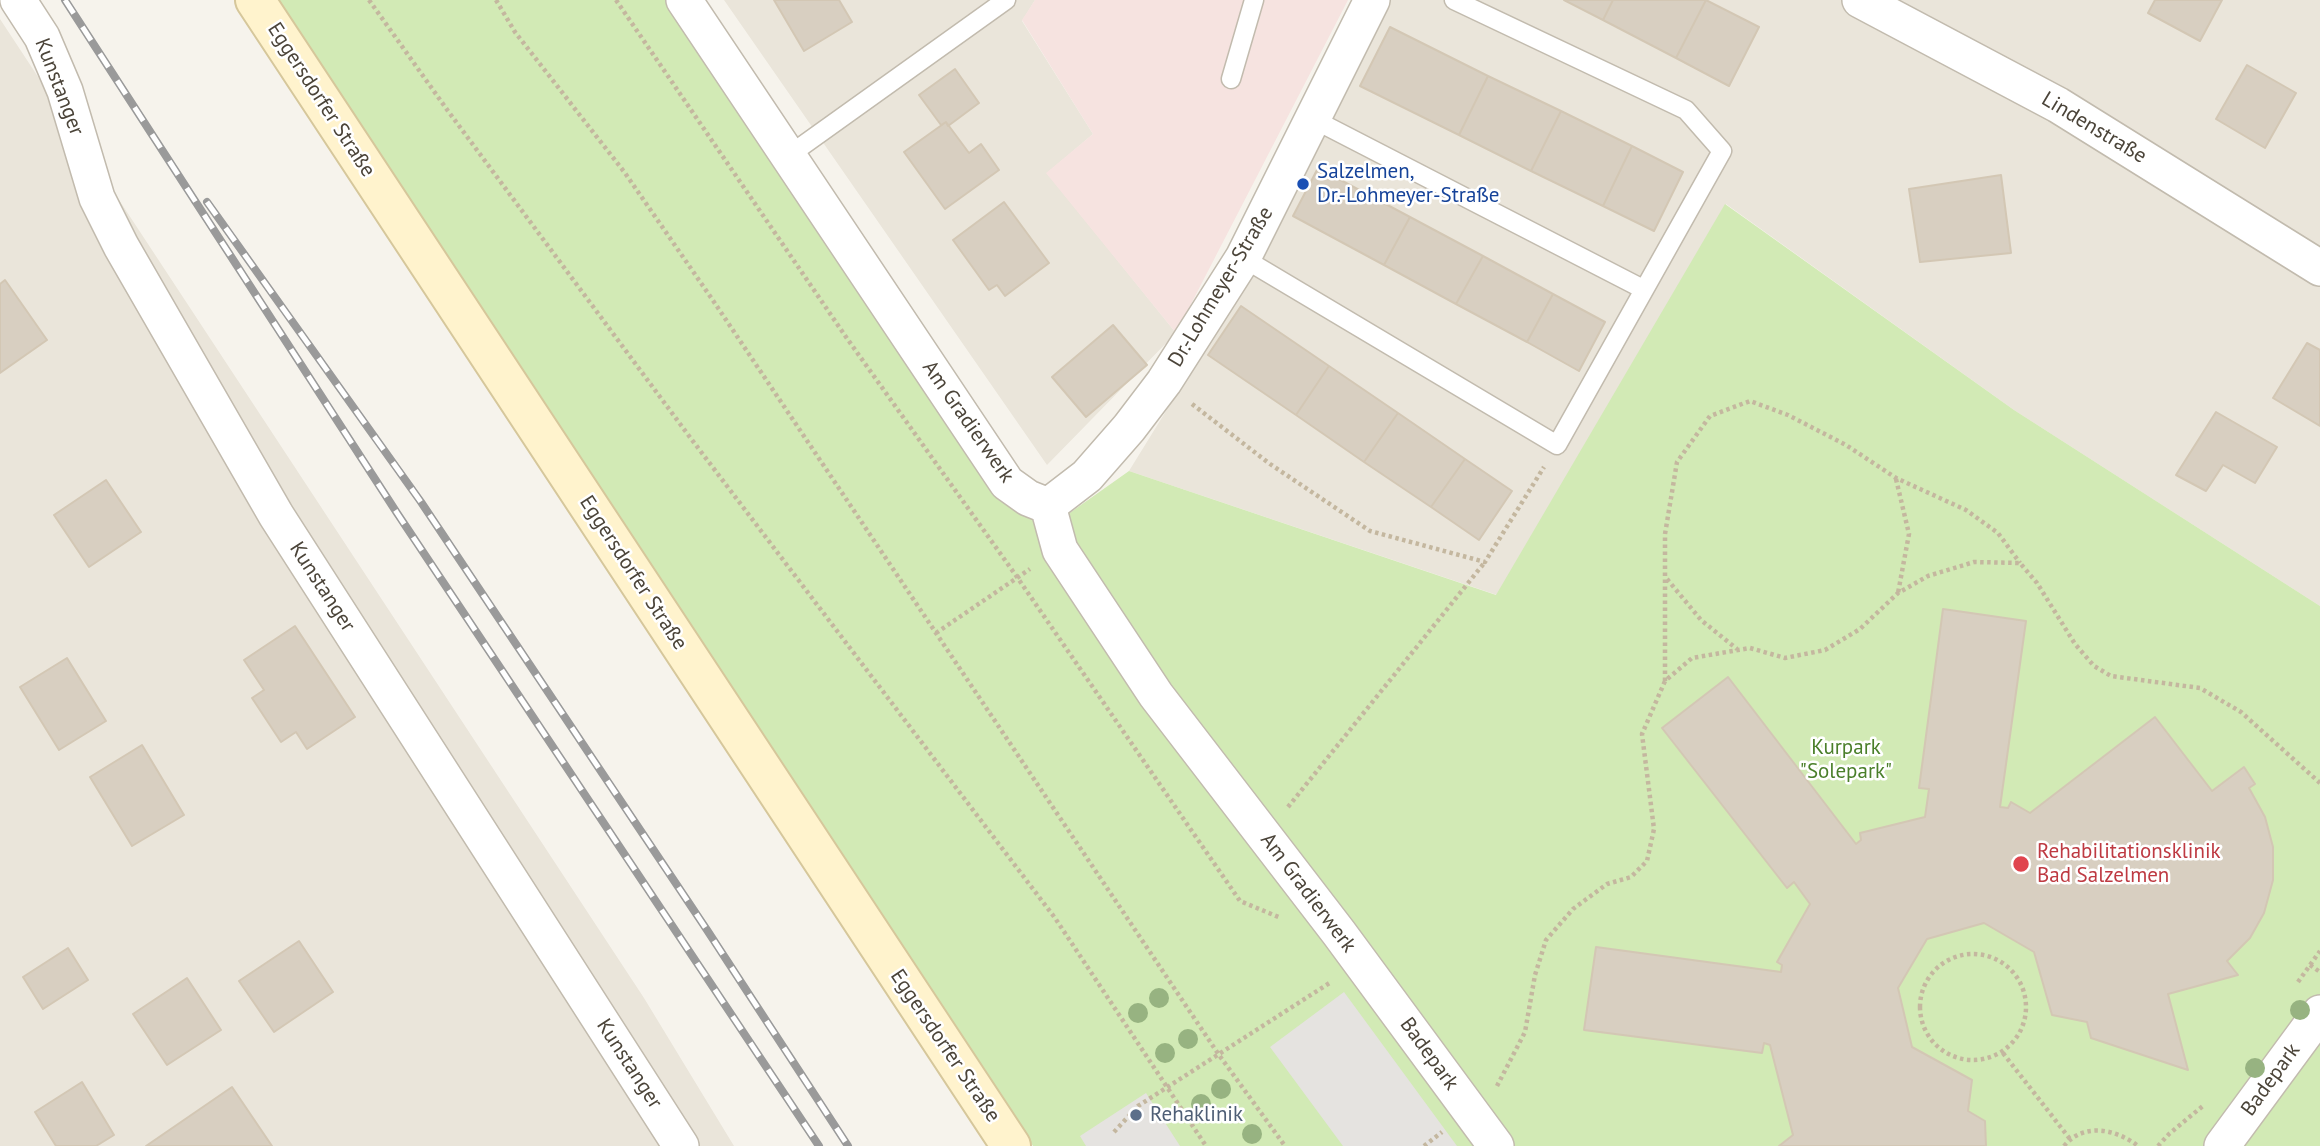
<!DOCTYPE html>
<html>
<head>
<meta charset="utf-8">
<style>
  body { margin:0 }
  canvas { display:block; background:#f6f3ec }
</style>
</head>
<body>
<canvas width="2320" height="1146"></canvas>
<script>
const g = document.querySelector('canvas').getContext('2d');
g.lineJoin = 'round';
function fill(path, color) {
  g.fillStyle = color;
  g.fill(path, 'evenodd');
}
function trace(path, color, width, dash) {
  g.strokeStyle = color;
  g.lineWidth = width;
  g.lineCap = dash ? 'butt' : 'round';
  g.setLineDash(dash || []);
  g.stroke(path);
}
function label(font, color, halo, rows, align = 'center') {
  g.font = font + ' "PT Sans",sans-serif';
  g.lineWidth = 5;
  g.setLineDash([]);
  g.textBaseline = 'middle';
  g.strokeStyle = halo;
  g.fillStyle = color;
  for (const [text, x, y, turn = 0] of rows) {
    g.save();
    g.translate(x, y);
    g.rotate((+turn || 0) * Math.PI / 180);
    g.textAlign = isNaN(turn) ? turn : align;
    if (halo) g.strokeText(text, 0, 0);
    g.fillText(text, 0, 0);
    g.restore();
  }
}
const residential = new Path2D(`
  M724,0H1035L1022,21L1093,134L1047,173L1176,333L1047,465Z
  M1391,0H2320V606L2014,410L1726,204L1497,595L1129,471L1264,252Z
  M0,19L644,998L734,1146H0Z`);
const medical = new Path2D(`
  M1035,0H1348L1176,333L1046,173L1093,134L1022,20Z`);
const green = new Path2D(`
  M276,0H668L1047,529L1129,471L1496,595L1725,204L2014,410L2320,606V1146H1033Z`);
const parking = new Path2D(`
  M1344,992L1457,1146H1343L1270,1047Z
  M1146,1093L1180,1146H1086L1080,1136Z`);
const building = new Path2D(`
  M774,0H839L852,22L804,51Z
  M1564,0H1613L1603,20Z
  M1613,0H1706L1676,58L1603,20Z
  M1706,0L1759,27L1729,86L1676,58Z
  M2155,0H2222L2200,41L2148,13Z
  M1390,27L1488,76L1459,135L1360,86Z
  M2247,65L2296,93L2265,148L2216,119Z
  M955,69L979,103L948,126L946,122L941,125L919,95Z
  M1488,76L1561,111L1531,171L1459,135Z
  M1561,111L1632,146L1603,206L1531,171Z
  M946,122L969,153L981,144L999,170L945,209L904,152Z
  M1632,146L1683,172L1654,231L1603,206Z
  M1318,168L1410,217L1384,265L1293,216Z
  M2001,175L2011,253L1920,262L1909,189Z
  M1004,202L1049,263L1005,296L997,285L989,290L953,240Z
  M1410,217L1483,256L1456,304L1384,265Z
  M1483,256L1553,294L1527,342L1456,304Z
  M5,280L47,340L0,373V284Z
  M1553,294L1605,322L1579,371L1527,342Z
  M1241,306L1329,366L1296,415L1208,355Z
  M1113,325L1147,365L1086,417L1052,377Z
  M2307,343L2320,350V426L2273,398Z
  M1329,366L1398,413L1364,462L1296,415Z
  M2216,412L2277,447L2255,483L2223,465L2206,491L2176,475Z
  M1398,413L1465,459L1431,507L1364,462Z
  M1465,459L1512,491L1479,540L1431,507Z
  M106,480L141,532L89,567L54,515Z
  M1943,609L2026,621L2000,807L2008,808L2011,802L2030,813L2155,717L2212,791L2244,767L2255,784L2249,788L2265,817L2273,847V880L2264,913L2250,938L2227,961L2238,975L2168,994L2188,1070L2091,1038L2087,1022L2052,1015L2034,952L1984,923L1927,939L1898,988L1912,1047L1972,1080L1968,1111L1985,1121L1986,1146H1779L1793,1135L1770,1045L1764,1043L1762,1053L1584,1030L1596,947L1781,972L1782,965L1777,962L1810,904L1794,882L1787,888L1662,728L1728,677L1856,844L1861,840L1860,833L1925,817L1929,789L1919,788Z
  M295,626L355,717L307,749L296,732L281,742L252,698L264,690L244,660Z
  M67,658L106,721L59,750L20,687Z
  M142,745L184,815L132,846L90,777Z
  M299,941L333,992L274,1032L239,981Z
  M68,948L88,980L43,1009L23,977Z
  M187,978L221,1030L167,1065L133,1014Z
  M82,1082L114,1135L96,1146H56L35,1112Z
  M232,1087L272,1146H146Z`);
const path = new Path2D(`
  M369,0L448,111L689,436L1055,918L1206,1146
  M496,0L515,32L625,173L712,299L1219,1055L1285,1146
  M616,0L846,337L1017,577L1240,901L1281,918
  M1192,404L1270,464L1370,531L1485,562L1544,467
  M1896,479L1909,534L1898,593
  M1667,579L1701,620L1737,649
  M936,633L1030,569
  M1665,681V534L1677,462L1710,416L1750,401L1788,415L1846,445L1896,478L1966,510L1998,533L2020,563
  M1288,807L1485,562
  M1920 1007a53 53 0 1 1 106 0a53 53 0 1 1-106 0Z
  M2310,965L2320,972
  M2298,982L2320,951
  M2003,1053L2070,1139
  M1497,1086L1525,1032L1535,975L1546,940L1573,909L1607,884L1631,877L1647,861L1654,829L1642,734L1665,681L1692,658L1750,648L1785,658L1825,650L1860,629L1898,593L1928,576L1974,562L2020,563L2037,583L2075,644L2094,666L2111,676L2200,688L2241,712L2320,783
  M1114,1132L1138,1106L1331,982
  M1424,1146L1442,1132
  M2064,1146C2084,1122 2116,1129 2138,1146
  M2158,1146L2169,1134L2204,1105`);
const lane = new Path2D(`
  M1231,79L1254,0
  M1313,119L1643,289
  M788,156L1006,0
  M1243,258L1557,445L1722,151L1686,110L1454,0`);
const street = new Path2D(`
  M18,0L42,37L65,91L97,198L121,246L276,515L681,1146
  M684,0L1007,483L1028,498L1048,506
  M1860,0L2058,105L2320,268
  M1048,506L1060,550L1156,695L1339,933L1496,1146
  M1048,506L1087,476L1129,428L1164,382L1243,258L1372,0
  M2222,1146L2320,1013`);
const secondary = new Path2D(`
  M255,0L1011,1146`);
const rail = new Path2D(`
  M65,0L397,513L819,1146
  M207,202L421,502L707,930L848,1146`);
const trees = [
  [1159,998],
  [2300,1010],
  [1138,1013],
  [1188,1039],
  [1165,1053],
  [2255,1068],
  [1221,1089],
  [1201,1104],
  [1252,1134]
];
const markers = [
  [1303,184,7,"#1a4fb4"],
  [2021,864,9,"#e0444e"],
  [1136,1115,7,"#5c6f8a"]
];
const streetNames = [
  ["Kunstanger",59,87,69],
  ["Eggersdorfer Straße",321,100,57],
  ["Lindenstraße",2094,128,31],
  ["Dr.-Lohmeyer-Straße",1221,287,-59],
  ["Am Gradierwerk",968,422,55],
  ["Eggersdorfer Straße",633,573,57],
  ["Kunstanger",322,587,57],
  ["Am Gradierwerk",1308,893,53],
  ["Eggersdorfer Straße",945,1046,56],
  ["Badepark",1429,1054,54],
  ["Kunstanger",629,1064,57],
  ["Badepark",2271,1080,-54]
];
const transitNames = [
  ["Salzelmen,",1317,172],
  ["Dr.-Lohmeyer-Straße",1317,196]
];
const parkNames = [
  ["Kurpark",1846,748],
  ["\"Solepark\"",1846,772]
];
const healthNames = [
  ["Rehabilitationsklinik",2037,852],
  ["Bad Salzelmen",2037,876]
];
const serviceNames = [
  ["Rehaklinik",1150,1115]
];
fill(residential, '#eae5da');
fill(medical, '#f6e3e0');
fill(green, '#d2eab5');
fill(parking, '#e5e3e0');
fill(building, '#d8cfc1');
trace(building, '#d3c7b4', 2);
trace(lane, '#c2bbae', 21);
trace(street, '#c2bbae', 38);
trace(secondary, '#d6c79b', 42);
trace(path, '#c4b79f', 4.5, [3.5, 3.5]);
trace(lane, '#fff', 18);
trace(street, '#fff', 35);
trace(secondary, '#fff3cd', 38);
trace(rail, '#9a9a9a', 8);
trace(rail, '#fff', 5, [16]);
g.fillStyle = '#97b381';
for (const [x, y] of trees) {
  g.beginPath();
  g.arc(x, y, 10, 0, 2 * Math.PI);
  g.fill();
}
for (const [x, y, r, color] of markers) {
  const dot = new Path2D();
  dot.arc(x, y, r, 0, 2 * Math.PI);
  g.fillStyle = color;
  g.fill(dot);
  trace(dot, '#fff', 2.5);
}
label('21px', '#4b4439', '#fff', streetNames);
label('21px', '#164399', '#fff', transitNames, 'left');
label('21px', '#4a7f2a', '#fff', parkNames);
label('21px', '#be3a42', '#fff', healthNames, 'left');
label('21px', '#4e5e75', '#fff', serviceNames, 'left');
</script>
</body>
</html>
